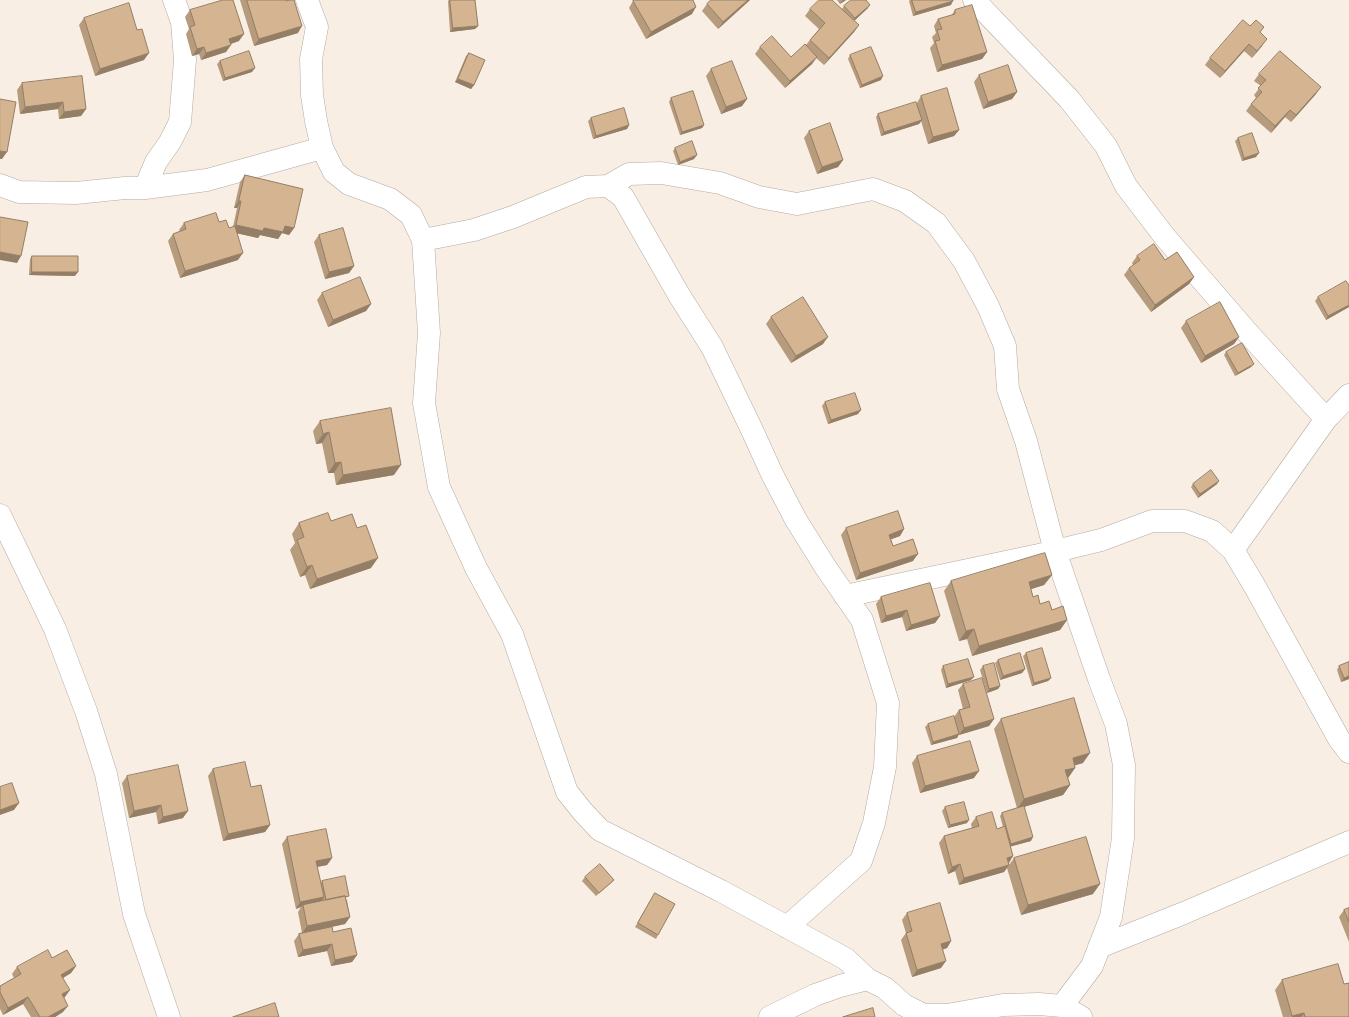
<!DOCTYPE html>
<html>
<head>
<meta charset="utf-8">
<style>
  body { margin:0 }
  canvas { display:block; background:#f8eee3 }
</style>
</head>
<body>
<canvas width="1349" height="1017"></canvas>
<script>
const g = document.querySelector('canvas').getContext('2d');
g.lineJoin = 'round';
function trace(path, color, width, dash) {
  g.strokeStyle = color;
  g.lineWidth = width;
  g.lineCap = dash ? 'butt' : 'round';
  g.setLineDash(dash || []);
  g.stroke(path);
}
function fill(path, color) {
  g.fillStyle = color;
  g.fill(path, 'evenodd');
}
const street = new Path2D(`
  M307,0L317,27L311,59L312,95L316,121L322,148L334,172L349,184L390,199L411,215L423,240L429,333L424,403L439,487L476,568L512,634L567,792L583,812L600,830L721,891L846,959L867,979
  M974,0L1069,99L1106,146L1126,186L1165,237L1247,332L1326,419
  M0,185L19,192L76,193L125,188H145L207,180L322,148
  M608,186L629,174L661,173L720,183L759,197L797,204L873,189L905,201L936,223L964,261L988,306L1005,346L1008,389L1026,441L1055,551L1099,679L1116,724L1124,765L1123,838L1111,917L1092,966L1062,1006
  M145,188L156,162L170,142L180,122L185,60L182,22L174,0
  M423,240L474,230L513,217L586,187L608,186L623,197L679,295L712,347L752,430L772,474L796,520L826,568L862,620L888,703L885,767L874,823L861,861L787,927
  M0,515L55,629L86,711L106,774L134,914L169,1017
  M1233,550L1326,419L1349,395
  M845,596L1039,555L1101,540L1152,521H1185L1212,531L1233,550L1254,585L1339,739L1349,752
  M1099,947L1184,913L1349,842
  M770,1017L815,995L840,986L867,979L885,988L904,1005L924,1015H947L1003,1005L1039,1004L1062,1006L1081,1017`);
const wall = new Path2D(`
  M240,0H286L298,33L254,46Z
  M449,0H475L478,26L475,29L450,32L448,1Z
  M711,0H750L718,29L702,11L707,4Z
  M837,0H846L840,4Z
  M910,0H912L951,5L913,16L909,1Z
  M633,1L692,14L646,39L629,8Z
  M844,6L868,8L854,21L859,25L854,32L824,65L816,58L812,64L785,88L755,54L760,47L791,57L806,45L810,40L819,29L805,16L810,9H842Z
  M190,10L239,41L231,44L226,52L201,60L199,54L192,56L186,34L189,29L185,17Z
  M955,10L987,52L982,59L937,72L930,48L934,43L932,37L936,33L934,26L938,19L951,16Z
  M84,18L144,60L95,76L79,25Z
  M1250,26L1264,27L1260,32L1262,46L1252,58L1244,51L1220,78L1205,65L1210,58Z
  M469,53L474,85L471,89L455,82L466,56Z
  M850,55L881,80L860,88L848,59Z
  M220,61L252,72L223,81L217,64Z
  M711,69L747,99L742,106L721,114L706,76Z
  M1259,74L1316,94L1291,122L1285,117L1271,133L1246,111L1251,104L1256,98L1254,95L1261,86L1254,81Z
  M979,75L1017,92L1012,99L983,109L974,82Z
  M22,83L86,109L81,116L59,119L58,109L20,114L17,90Z
  M921,96L959,130L954,136L928,144L921,121L919,124L881,136L876,117L878,114L917,103Z
  M671,98L704,125L702,128L680,135L669,102Z
  M591,118L629,125L627,129L593,139L588,121Z
  M809,131L843,160L838,167L817,174L804,138Z
  M1238,138L1256,157L1242,161L1235,141Z
  M675,148L694,159L678,165L673,151Z
  M245,175L294,228L289,235L282,233L278,239L260,235L258,238L237,233L238,260L180,278L168,241L173,234L180,231L179,230L184,223L229,228L233,227L237,208H234L240,182Z
  M319,235L354,266L349,273L325,279L314,242Z
  M32,256L75,276L29,275L30,259Z
  M1137,256L1194,277L1189,284L1151,312L1124,275L1129,268L1133,265L1132,263Z
  M322,293L371,304L366,311L328,327L317,300Z
  M1318,297L1349,307L1326,320L1315,301Z
  M771,317L823,344L791,363L766,324Z
  M1186,321L1239,337L1234,344L1201,363L1181,328Z
  M1226,352L1251,367L1235,376L1224,355Z
  M825,402L858,414L828,424L822,406Z
  M320,421L394,475L336,485L334,473H328L322,443L316,444L313,431Z
  M1193,484H1217L1198,498L1191,487Z
  M331,521L371,568L310,589L305,575L300,577L290,550L295,543L292,534L299,523Z
  M846,528L904,529L900,536L891,539L893,546L913,561L856,580L841,535Z
  M1052,575L1044,585L1031,589L1033,597L1040,604L1052,610L1067,620L1060,630L972,656L967,639L959,641L944,591L951,581Z
  M881,597L940,616L935,623L906,631L902,617L881,623L876,604Z
  M1026,653L1051,678L1048,681L1032,686L1023,656Z
  M998,660L1025,669L1022,673L1000,680L995,663Z
  M1349,662V679L1341,682L1337,670L1339,666Z
  M943,666L971,680L946,688L941,670Z
  M983,666L1000,686L998,689L987,693L980,670Z
  M963,684L994,719L989,726L959,735V734L957,738L931,745L925,727L928,724L954,717L959,710L963,709L958,690Z
  M1001,719L1083,763L1075,765V768L1068,778L1070,785L1063,795L1024,807L1031,841L1011,846L1009,863V865L1004,872L959,885L955,871L948,874L939,843L944,836L972,828L971,824L976,817L997,829L1003,827L1000,816L1002,813L1017,808L994,729Z
  M917,756L974,778L920,793L912,763Z
  M213,769L251,787L270,825L265,832L223,841L208,776Z
  M127,776L183,818L158,824L156,812L129,818L122,783Z
  M945,807L967,823L948,828L942,811Z
  M287,837L332,858L327,865L317,867L321,883L322,881L347,900L350,917L345,924L332,927L333,932L357,955L352,962L331,966L327,951L298,957L294,941L299,934L302,933L298,912L301,907L296,909L282,844Z
  M1014,858L1093,894L1021,915L1007,868Z
  M585,877L614,880L611,883L596,896L582,881Z
  M655,893L658,935L656,939L635,927Z
  M1349,908V942L1339,917L1344,910Z
  M907,913L951,941L947,948L942,950L941,968L912,977L901,940L906,933L902,920Z
  M52,958L76,966L71,973L63,978L65,997L64,998L63,1012L55,1017H31L23,1004L3,1015L0,1009V986L14,978L12,974L17,967Z
  M1282,980L1344,984L1349,1017H1283L1275,990Z`);
const shadedWall = new Path2D(`
  M748,0H750L718,29L723,22Z
  M844,0H846L840,4L842,1Z
  M953,1L951,5L913,16L916,12Z
  M870,5L868,8L853,22L855,18Z
  M696,7L692,14L646,39L651,32Z
  M859,25L854,32L824,65L829,58Z
  M302,26L298,33L254,46L259,39Z
  M478,26L475,29L450,32L453,28Z
  M244,34L239,41L224,46L229,39Z
  M1267,39L1262,46L1252,58L1257,51Z
  M1249,44L1244,51L1220,78L1225,71Z
  M231,45L226,52L201,60L206,53Z
  M204,47L199,54L192,56L197,49Z
  M987,52L982,59L937,72L942,65Z
  M149,53L144,60L95,76L100,69Z
  M817,57L812,64L785,88L790,81Z
  M255,68L252,72L223,81L225,78Z
  M883,76L881,80L860,88L862,85Z
  M458,79L474,85L471,89L455,82Z
  M1321,87L1316,94L1291,122L1296,115Z
  M1017,92L1012,99L983,109L988,102Z
  M747,99L742,106L721,114L726,107Z
  M63,102L58,109L20,114L25,107Z
  M86,109L81,116L59,119L64,112Z
  M1290,110L1285,117L1271,133L1275,126Z
  M922,120L919,124L881,136L884,132Z
  M629,125L627,129L593,139L596,136Z
  M704,125L702,128L680,135L682,132Z
  M959,130L954,136L928,144L933,137Z
  M0,151L7,152L2,159H0Z
  M1259,153L1256,157L1242,161L1244,158Z
  M697,155L694,159L678,165L680,162Z
  M843,160L838,167L817,174L822,167Z
  M239,201H241L237,208H234Z
  M236,225L264,228L285,226L294,228L289,235L282,233L278,239L260,235L258,238L231,232Z
  M0,252L21,256L17,263L0,260Z
  M243,253L238,260L180,278L185,271Z
  M354,266L349,273L325,279L329,272Z
  M32,272H78L75,276L29,275Z
  M1194,277L1189,284L1151,312L1155,305Z
  M371,304L366,311L328,327L333,320Z
  M1349,305V307L1326,320L1328,316Z
  M828,337L823,344L791,363L796,356Z
  M1239,337L1234,344L1201,363L1205,356Z
  M1254,364L1251,367L1235,376L1238,373Z
  M861,410L858,414L828,424L831,420Z
  M329,432L322,443L316,444L323,434Z
  M341,462L334,473H328L335,463Z
  M401,465L394,475L336,485L343,475Z
  M1219,481L1217,484L1198,498L1200,494Z
  M904,529L900,536L884,542L889,535Z
  M918,554L913,561L856,580L860,573Z
  M378,558L371,568L310,589L317,579Z
  M312,565L305,575L300,577L307,567Z
  M1052,575L1044,585L1022,592L1029,582Z
  M907,610L902,617L881,623L886,616Z
  M940,616L935,623L906,631L911,625Z
  M1067,620L1060,630L972,656L979,646Z
  M974,629L967,639L959,641L966,631Z
  M1025,669L1022,673L1000,680L1003,676Z
  M1349,676V679L1341,682L1344,678Z
  M974,677L971,680L946,688L948,684Z
  M1051,678L1048,681L1032,686L1034,683Z
  M1000,686L998,689L987,693L989,689Z
  M994,719L989,726L959,735L964,728Z
  M959,734L957,738L931,745L933,742Z
  M1090,753L1083,763L1066,768L1073,758Z
  M1075,768L1068,778L1058,780L1065,770Z
  M979,771L974,778L920,793L925,786Z
  M1070,785L1063,795L1017,809L1024,799Z
  M19,803L14,810L0,815V810Z
  M161,805L156,812L129,818L134,811Z
  M188,811L183,818L158,824L163,817Z
  M969,820L967,823L948,828L950,825Z
  M270,825L265,832L223,841L228,834Z
  M1033,837L1031,841L1009,847L1011,844Z
  M1013,856L1009,863L1007,858Z
  M332,858L327,865L311,868L316,861Z
  M960,864L955,871L948,874L952,867Z
  M1009,865L1004,872L959,885L964,878Z
  M1100,884L1093,894L1021,915L1028,905Z
  M324,897L319,904L303,905L301,907L296,909L300,902Z
  M350,917L345,924L302,933L307,926Z
  M951,941L947,948L936,951L941,944Z
  M332,944L327,951L298,957L303,950Z
  M357,955L352,962L331,966L335,960Z
  M946,961L941,968L912,977L917,970Z
  M76,966L71,973L56,982L61,975Z
  M70,990L65,997L57,1001L62,994Z
  M28,997L23,1004L3,1015L8,1008Z
  M68,1006L63,1012L55,1017H48Z
  M1304,1013L1301,1017H1292V1016Z`);
const building = new Path2D(`
  M223,0H233L244,34L229,39L231,45L206,53L204,47L197,49L190,27L195,25L190,10Z
  M247,0H286V1L290,0H294L302,26L259,39Z
  M450,0H475L478,26L453,28Z
  M635,0H693L696,7L651,32L633,1Z
  M711,0H748L723,22L707,4Z
  M819,0H832L859,25L829,58L810,40L825,23L810,9Z
  M851,0H866L870,5L855,18L844,6Z
  M912,0H953V1L916,12Z
  M129,3L137,30L142,29L149,53L100,69L84,18Z
  M972,5L987,52L942,65L935,41L940,40L937,30L942,29L938,19L955,14V10Z
  M1243,20L1250,26L1256,20L1264,27L1260,32L1267,39L1257,51L1249,44L1225,71L1210,58Z
  M772,36L791,57L805,44L817,57L790,81L760,47Z
  M871,47L883,76L862,85L850,55Z
  M249,51L255,68L225,78L220,61Z
  M1280,51L1321,87L1296,115L1290,110L1275,126L1251,104L1262,92L1258,88L1266,80L1259,74Z
  M469,53L485,60L474,85L458,79Z
  M732,61L747,99L726,107L711,69Z
  M1008,65L1017,92L988,102L979,75Z
  M82,76L86,109L64,112L63,102L25,107L22,83Z
  M947,88L959,130L933,137L921,96Z
  M693,91L704,125L682,132L671,98Z
  M0,99L16,102L7,152L0,151Z
  M916,102L922,120L884,132L878,114Z
  M624,108L629,125L596,136L591,118Z
  M830,123L843,160L822,167L809,131Z
  M1252,133L1259,153L1244,158L1238,138Z
  M692,141L697,155L680,162L675,148Z
  M245,175L303,189L294,228L285,226L283,232L264,228L263,231L236,225L241,201H239Z
  M216,213L219,222L226,220L229,228L235,226L243,253L185,271L173,234L186,229L184,223Z
  M0,217L28,222L21,256L0,252Z
  M343,228L354,266L329,272L319,235Z
  M1154,244L1165,260L1177,252L1194,277L1155,305L1129,268L1140,260L1137,256Z
  M32,256H78V272H32Z
  M360,277L371,304L333,320L322,293Z
  M1346,281L1349,285V305L1328,316L1318,297Z
  M803,297L828,337L796,356L771,317Z
  M1220,302L1239,337L1205,356L1186,321Z
  M1242,343L1254,364L1238,373L1226,352Z
  M855,393L861,410L831,420L825,402Z
  M391,408L401,465L343,475L341,462L335,463L329,432L323,434L320,421Z
  M1211,470L1219,481L1200,494L1193,484Z
  M898,511L904,529L889,535L893,546L913,539L918,554L860,573L846,528Z
  M328,513L331,521L352,514L357,528L366,525L378,558L317,579L312,565L307,567L297,540L304,537L299,523Z
  M1045,553L1052,575L1029,582L1033,597L1038,595L1040,604L1049,601L1052,610L1063,606L1067,620L979,646L974,629L966,631L951,581Z
  M930,583L940,616L911,625L907,610L886,616L881,597Z
  M1042,648L1051,678L1034,683L1026,653Z
  M1020,653L1025,669L1003,676L998,660Z
  M968,659L974,677L948,684L943,666Z
  M1349,662V676L1344,678L1339,666Z
  M994,663L1000,686L989,689L983,666Z
  M982,678L994,719L964,728L959,710L970,707L963,684Z
  M1074,698L1090,753L1073,758L1075,768L1065,770L1070,785L1024,799L1001,719Z
  M954,716L959,734L933,742L928,724Z
  M970,741L979,771L925,786L917,756Z
  M245,762L251,787L261,785L270,825L228,834L213,769Z
  M178,765L188,811L163,817L161,805L134,811L127,776Z
  M12,783L19,803L0,810V787Z
  M964,802L969,820L950,825L945,807Z
  M1024,806L1033,837L1011,844L1002,813Z
  M992,812L997,829L1005,826L1013,856L1007,858L1009,865L964,878L960,864L952,867L944,836L979,826L976,817Z
  M326,829L332,858L316,861L324,897L300,902L287,837Z
  M1086,837L1100,884L1028,905L1014,858Z
  M600,864L614,880L599,893L585,877Z
  M345,876L349,896L346,897L345,896L326,900L322,881Z
  M655,893L675,904L658,935L638,923Z
  M345,896L350,917L307,926L303,905Z
  M940,903L951,941L941,944L946,961L917,970L906,933L912,931L907,913Z
  M1349,908V922L1344,910Z
  M332,927L333,932L351,928L357,955L335,960L332,944L303,950L299,934Z
  M48,950L52,958L67,950L76,966L61,975L70,990L62,994L68,1006L48,1017H40L28,997L8,1008L0,992V986L21,974L17,967Z
  M1338,964L1344,984L1349,983V1017H1305L1304,1013L1292,1016L1282,980Z
  M275,1003L279,1017H233Z
  M873,1008L875,1017H843Z`);
trace(street, '#b4aba1', 23);
trace(street, '#fff', 22);
fill(wall, '#b69b7d');
fill(shadedWall, '#947e66');
fill(building, '#d4b491');
trace(building, '#947e66', 1);
</script>
</body>
</html>
